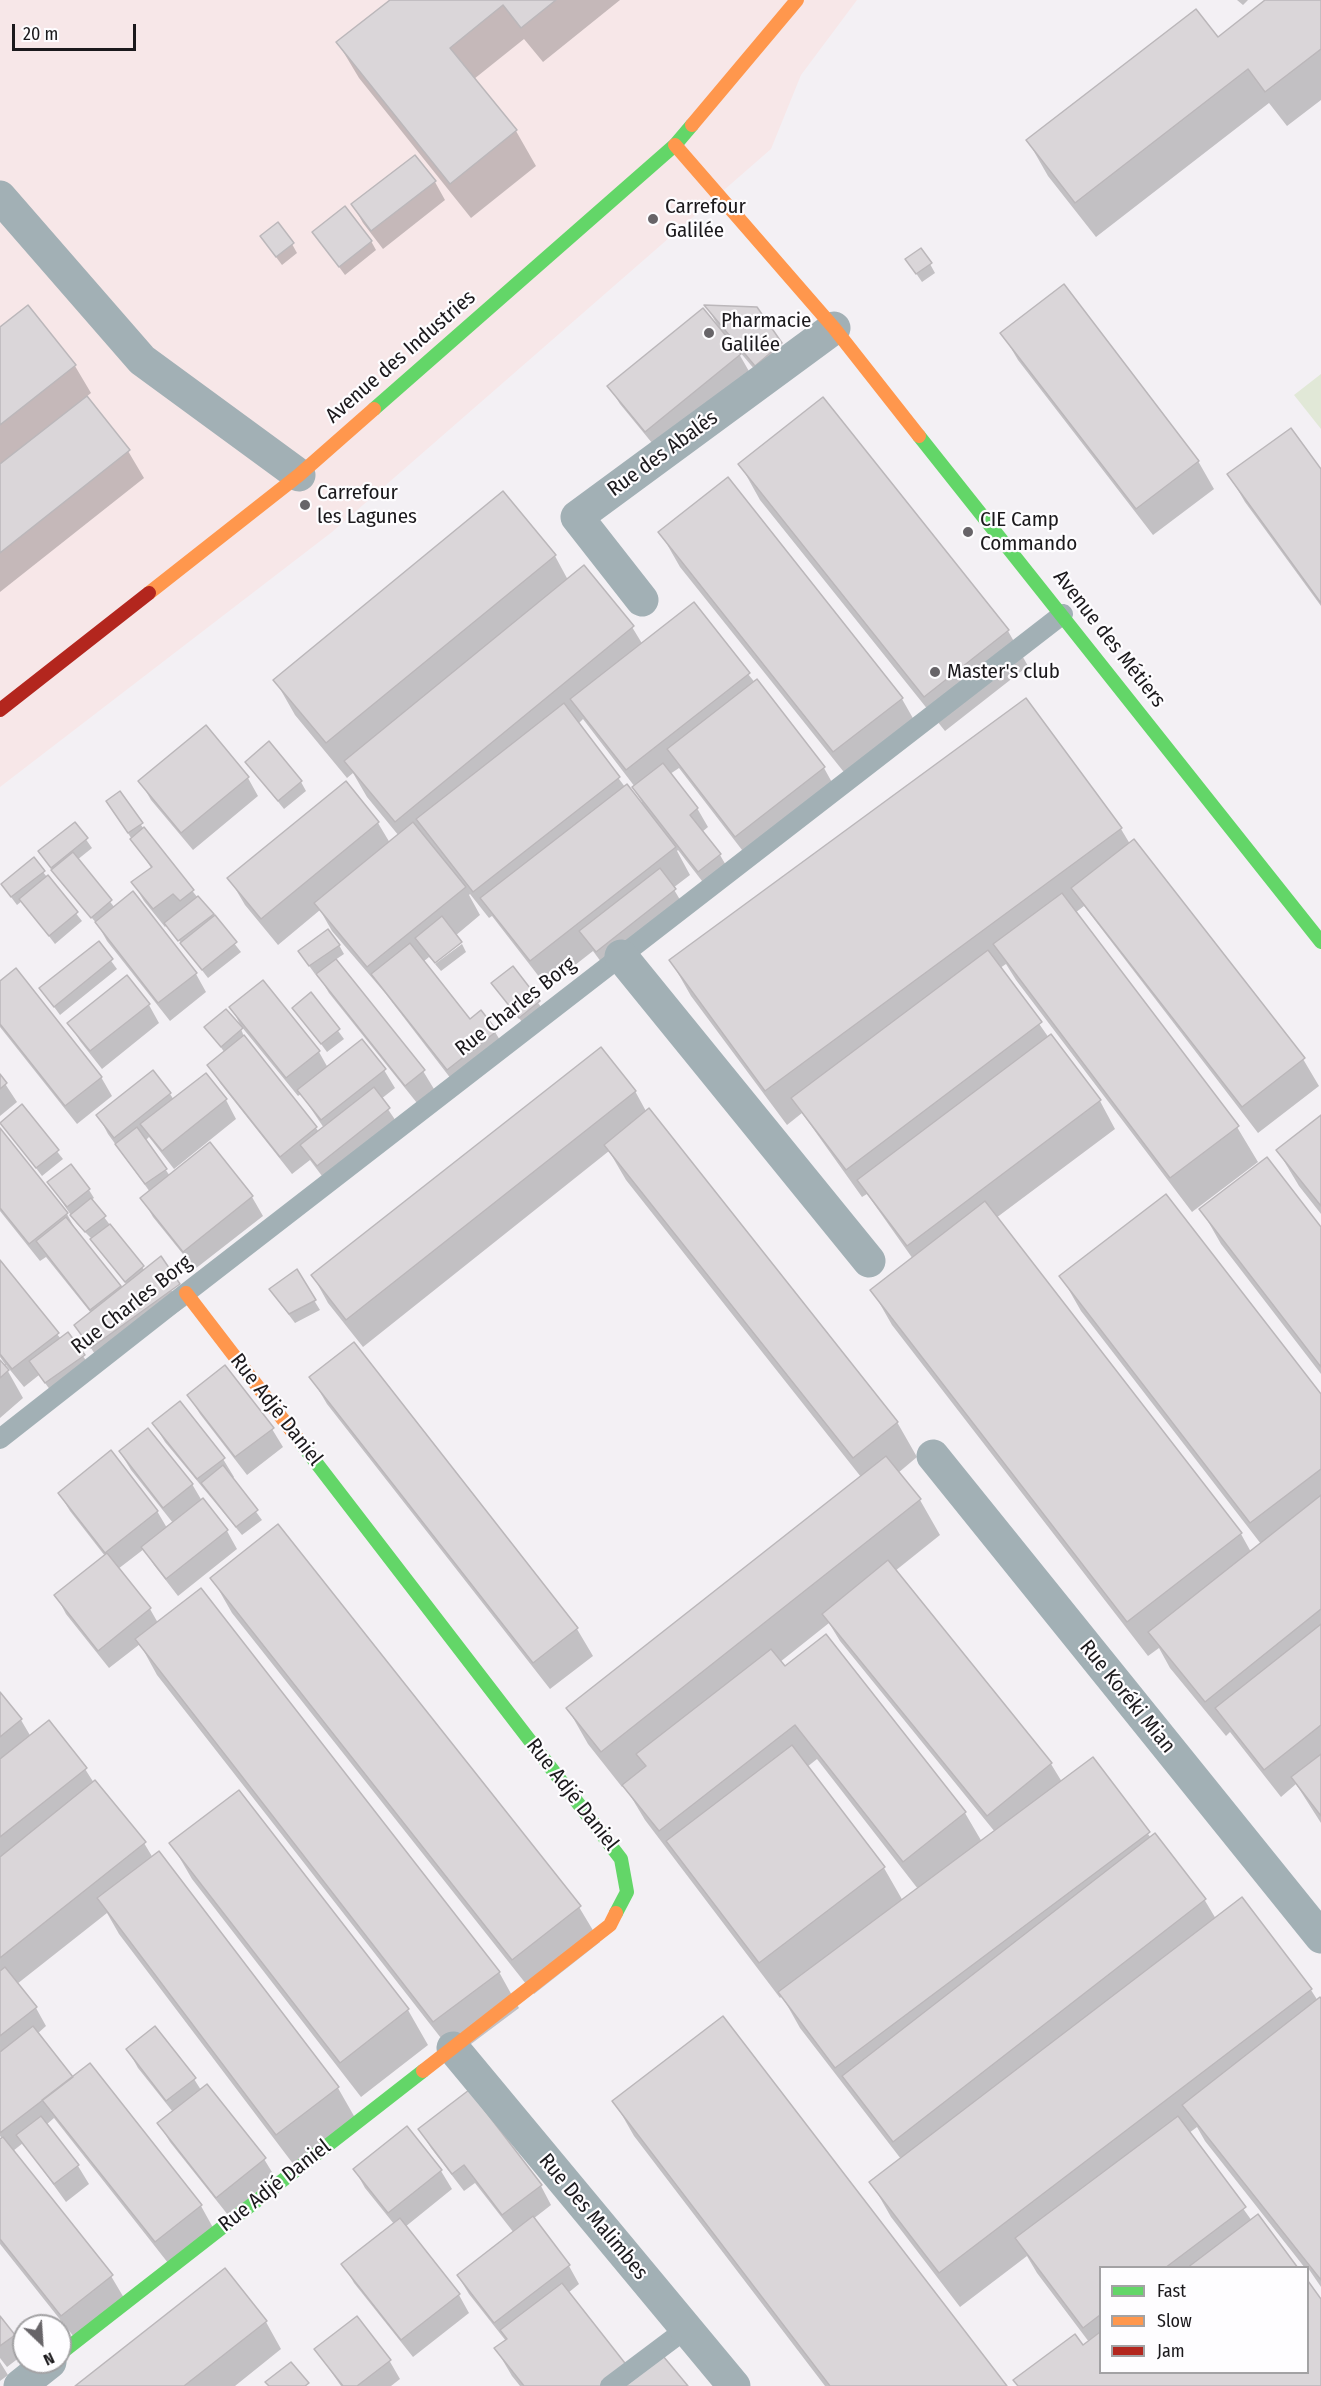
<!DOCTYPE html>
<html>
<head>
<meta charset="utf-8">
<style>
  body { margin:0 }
  #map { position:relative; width:1321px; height:2386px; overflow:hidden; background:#f3f0f4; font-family:"Fira Sans Condensed",sans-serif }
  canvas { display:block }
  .legend { position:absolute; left:1099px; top:2266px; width:210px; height:108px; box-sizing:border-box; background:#fefdff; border:2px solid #a3a2a4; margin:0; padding:8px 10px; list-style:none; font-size:18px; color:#1b191c }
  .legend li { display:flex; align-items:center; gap:12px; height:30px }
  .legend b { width:30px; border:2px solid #a3a2a4 }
  .north { position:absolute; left:12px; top:2314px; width:60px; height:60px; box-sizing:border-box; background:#fefdff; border:2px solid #a3a2a4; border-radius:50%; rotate:155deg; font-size:16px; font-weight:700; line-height:24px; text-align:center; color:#1b191c }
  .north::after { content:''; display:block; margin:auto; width:21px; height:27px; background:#676468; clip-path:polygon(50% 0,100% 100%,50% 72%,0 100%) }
  .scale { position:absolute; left:12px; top:24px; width:124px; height:27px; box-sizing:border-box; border:3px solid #1b191c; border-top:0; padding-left:8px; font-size:18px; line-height:21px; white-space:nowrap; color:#1b191c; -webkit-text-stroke:4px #fefdff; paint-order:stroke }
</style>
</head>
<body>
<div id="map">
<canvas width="1321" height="2386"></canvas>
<ul class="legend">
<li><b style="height:8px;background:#63d668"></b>Fast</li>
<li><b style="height:8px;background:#ff974d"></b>Slow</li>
<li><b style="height:8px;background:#b3261e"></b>Jam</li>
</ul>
<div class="north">N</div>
<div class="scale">20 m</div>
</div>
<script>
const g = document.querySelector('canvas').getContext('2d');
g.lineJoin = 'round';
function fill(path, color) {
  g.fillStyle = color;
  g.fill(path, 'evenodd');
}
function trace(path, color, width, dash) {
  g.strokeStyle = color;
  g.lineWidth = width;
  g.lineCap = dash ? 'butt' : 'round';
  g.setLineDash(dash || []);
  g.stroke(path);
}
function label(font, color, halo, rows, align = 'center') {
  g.font = font + ' "Fira Sans Condensed",sans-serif';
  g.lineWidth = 4.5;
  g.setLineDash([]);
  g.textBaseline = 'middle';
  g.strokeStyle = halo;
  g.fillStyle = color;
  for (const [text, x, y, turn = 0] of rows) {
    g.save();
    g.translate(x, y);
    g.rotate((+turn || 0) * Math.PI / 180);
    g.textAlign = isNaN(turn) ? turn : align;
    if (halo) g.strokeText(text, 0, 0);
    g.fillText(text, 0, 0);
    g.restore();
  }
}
const industrial = new Path2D(`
  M0,0H857L801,75L771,149L332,532L0,787Z`);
const green = new Path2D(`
  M1321,374V429L1294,395Z`);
const shadow = new Path2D(`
  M392,0H620L543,62L524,39L474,79L516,131L536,166L471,218L359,78L338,43Z
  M1237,0H1248L1243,5Z
  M1268,0H1321V100L1287,126L1269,103L1096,237L1048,176L1028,141L1217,39Z
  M415,157L435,182L445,200L383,249L363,223L353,205Z
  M314,233L371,241L376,250L345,275Z
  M292,244L297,253L282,265L267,245Z
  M907,260L930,264L935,273L922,282Z
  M707,307L781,344L791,363L766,383L739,351L738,352L750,373L657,449L620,404L609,386L718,326Z
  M0,329L75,366L91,393L86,397L128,451L144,478L0,592Z
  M1002,333L1198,461L1214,489L1153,535L1018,360Z
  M823,399L1008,631L1028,666L945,731L760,500L740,464Z
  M1321,471V606L1245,502L1229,475Z
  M660,532L902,699L922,734L855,786L680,567Z
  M555,556L568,580L632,627L643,645L748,674L824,768L839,795L752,863L679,768L670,774L697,808L708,827L702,832L720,855L731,874L709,890L678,850L677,851L690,875L673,888L685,908L607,970L593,951L547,987L492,916L489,918L470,894L469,895L480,915L455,936L460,942L434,962L429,957L423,962L470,1021L495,1032L506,1050L458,1088L385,993L332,931L320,910L278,945L245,905L229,878L346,783L378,823L390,843L399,836L367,797L353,773L347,778L295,715L275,680ZM583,719L635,787L633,788L642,802L640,803L625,787L578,724Z
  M1026,700L1121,829L1130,844L1303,1059L1319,1086L1258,1133L1084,906L1075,913L1237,1127L1258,1162L1192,1212L1016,980L1006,964L1000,968L1049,1038L1051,1037L1100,1101L1115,1129L996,1218L1241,1534L1251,1552L1261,1544L1081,1311L1061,1276L1321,1396V1823L1296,1784L1281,1797L1230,1732L1226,1736L1170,1668L1159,1648L1148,1656L892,1325L872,1290L913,1259L867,1194L862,1197L802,1113L787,1125L691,996L671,961Z
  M246,762L301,782L306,791L284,809Z
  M248,778L258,796L193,850L151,800L140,781Z
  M120,793L147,834L241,952L208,978L167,925L165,927L144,901L133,883L152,869L113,811Z
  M75,824L92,848L77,860L115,908L196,974L206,992L170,1021L107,941L98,925L58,879L40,852Z
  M43,872L82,921L55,944L22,901L17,905L8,893Z
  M98,943L117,969L60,1015L41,989Z
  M462,944L466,952L441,971L435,964Z
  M339,945L344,954L335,960L423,1071L434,1089L417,1103L329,993L317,973L315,974L305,960Z
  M512,968L544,1011L525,1026L493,983Z
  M0,982L101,1077L112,1096L77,1124L0,1027Z
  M263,982L319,1052L328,1068L384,1070L395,1088L381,1099L400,1127L328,1184L310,1160L292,1174L220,1083L209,1065L225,1053L206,1027L241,1029L245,1039L319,1132L324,1128L301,1094L298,1096L241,1026L231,1007Z
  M311,994L344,1039L327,1052L294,1008Z
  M149,1005L159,1023L102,1069L80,1041L69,1023Z
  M205,1075L226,1100L236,1119L174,1169L149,1137L145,1141L170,1176L210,1144L252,1197L263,1216L195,1269L153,1217L142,1198L150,1192L108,1134L98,1115L170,1094L174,1100Z
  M0,1076L17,1102L0,1116Z
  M635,1091L647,1113L897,1422L917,1457L898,1473L920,1500L940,1535L895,1571L1051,1764L1062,1782L1092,1759L1151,1838L1204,1899L1216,1919L1311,1990L1318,2001H1321V2287L1308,2268H1305L1205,2141L1197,2127L1189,2133L1252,2221L1296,2268H1100V2372H1308V2283L1321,2301V2386H1019L1089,2342L1037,2273L1027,2256L960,2307L891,2217L871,2182L901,2159L800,2028L782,1996L780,1998L645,1820L624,1785L622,1787L588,1744L568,1709L861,1477L626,1180L609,1151L363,1347L328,1303L313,1276ZM829,1623L840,1641L995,1832L982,1842L965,1813L826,1636L785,1668L780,1662ZM817,1759L918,1889L903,1901L884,1868L807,1767Z
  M21,1106L63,1159L42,1176L1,1122Z
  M1321,1117V1214L1299,1186L1278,1151Z
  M0,1130L67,1214L77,1232L121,1289L127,1285L92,1239L77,1224L49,1183L89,1190L94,1198L91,1200L145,1271L189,1304L102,1365L76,1325L91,1313L46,1257L40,1261L0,1211Z
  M1201,1209L1321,1230V1374L1221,1244Z
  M0,1263L61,1339L68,1334L89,1365L51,1391L39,1375L24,1387L6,1365L5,1366L23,1398L0,1418V1362L3,1366L5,1364L0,1357Z
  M296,1271L320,1310L295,1323L276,1298Z
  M354,1344L577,1629L593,1656L550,1689L327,1404L311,1377Z
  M189,1396L272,1429L283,1447L247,1475L200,1414Z
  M154,1424L223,1459L234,1477L232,1479L262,1520L242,1535L165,1442Z
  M120,1452L192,1484L202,1501L227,1531L237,1549L178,1596L154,1565L144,1549L118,1569L150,1609L158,1623L499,1972L519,2008L455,2056L157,1675L140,1644L109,1668L66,1614L56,1595L105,1556L70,1511L59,1493L157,1511L167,1528L173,1523L131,1470Z
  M212,1578L579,1907L600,1942L534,1994L232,1613Z
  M0,1694L21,1720L31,1737L85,1769L94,1783L144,1843L153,1858L159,1853L338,2088L358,2123L297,2169L119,1934L107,1913L17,1984L36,2008L46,2026L37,2034L73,2078L201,2206L216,2233L172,2268L54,2118L46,2125L78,2166L89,2184L66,2202L23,2143L13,2151L111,2276L127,2303L78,2342L0,2244V2141L3,2139L0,2136Z
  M238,1792L408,2010L428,2045L361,2097L192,1879L171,1843Z
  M128,2050L194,2079L201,2090L264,2159L275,2177L228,2215L170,2142L159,2124L173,2112L138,2068Z
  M469,2092L541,2186L551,2205L533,2219L569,2266L579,2284L568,2293L627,2368L686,2386H520L512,2376L496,2349L506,2341L469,2294L458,2276L514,2233L475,2183L464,2191L431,2148L420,2130Z
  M614,2101L1005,2386H825L634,2136Z
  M406,2128L441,2171L452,2189L405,2227L459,2295L469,2313L413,2357L354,2283L343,2264L394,2224L365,2188L355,2170Z
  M224,2271L266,2322L281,2349L235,2386H77Z
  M0,2319L24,2354L7,2367L0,2358Z
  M316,2350L389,2360L400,2379L391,2386H341Z
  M0,2362L8,2375L0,2381Z`);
const building = new Path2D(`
  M390,0H556L521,28L503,5L450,48L517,130L450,184L336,42Z
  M1265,0H1321V49L1265,92L1248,69L1075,203L1026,140L1196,9L1218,37Z
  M415,155L436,181L371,231L351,204Z
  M345,206L372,241L339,267L312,232Z
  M278,222L294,243L276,257L260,236Z
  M921,248L932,263L916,274L905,259Z
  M1064,284L1199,461L1136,509L1000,333Z
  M28,305L76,365L0,425V327Z
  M704,305L757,307L782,343L755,366Z
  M703,308L741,354L645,432L607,386Z
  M87,396L130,450L0,553V464Z
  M823,397L1009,630L924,697L738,464Z
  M1291,428L1321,469V603L1227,474Z
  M728,477L903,698L833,752L658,532Z
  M503,491L556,555L326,743L273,680Z
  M584,565L634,626L395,822L344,761Z
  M694,602L750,673L626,770L570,699Z
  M757,679L825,767L735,837L667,749Z
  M1026,698L1122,828L765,1091L669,960Z
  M564,703L620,777L473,892L416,819Z
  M206,725L249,777L181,833L138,781Z
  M269,741L302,781L278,801L245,762Z
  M663,763L698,808L690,815L721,854L698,872L632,787Z
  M346,781L379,822L261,919L227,878Z
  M627,784L676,847L530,961L480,898Z
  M120,791L143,823L128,833L106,801Z
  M75,822L88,838L51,868L38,851Z
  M413,822L466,887L367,967L314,903Z
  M144,827L194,890L180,901L173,894L153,909L131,882L152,867L130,839Z
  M1134,839L1305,1058L1242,1107L1071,888Z
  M73,852L112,900L91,918L51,870Z
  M34,857L45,871L11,897L1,884Z
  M660,868L676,889L596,952L579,931Z
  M48,875L78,912L49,936L19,899Z
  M133,891L197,973L158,1003L95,922Z
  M1062,893L1239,1126L1170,1178L993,944Z
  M198,896L214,914L178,941L164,923Z
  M215,915L237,942L202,970L180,943Z
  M442,916L462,942L435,963L415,938Z
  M328,929L340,945L309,966L298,951Z
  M99,941L113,959L54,1007L39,988Z
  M410,943L470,1019L481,1010L497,1031L447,1070L371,974Z
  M988,950L1042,1022L846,1170L791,1098Z
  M336,959L425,1070L405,1086L316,974Z
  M513,966L540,1001L519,1018L491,983Z
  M16,968L102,1077L65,1106L0,1024V981Z
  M127,975L150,1004L90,1051L67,1023Z
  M263,980L320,1051L286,1078L229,1007Z
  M311,992L340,1029L321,1044L292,1008Z
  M226,1009L243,1028L221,1047L204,1027Z
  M1051,1034L1101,1100L907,1246L857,1180Z
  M244,1035L317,1127L280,1157L207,1065Z
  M362,1039L386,1069L321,1120L297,1090Z
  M601,1047L636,1091L346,1320L311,1275Z
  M153,1070L171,1093L114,1138L96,1115Z
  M206,1073L227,1099L162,1151L140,1124Z
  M0,1074L7,1083L0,1089Z
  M374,1087L390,1108L317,1166L300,1145Z
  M22,1104L59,1150L36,1168L0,1123Z
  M649,1108L898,1422L853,1458L604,1145Z
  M1321,1115V1206L1276,1150Z
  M137,1127L167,1169L145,1184L115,1144Z
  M0,1128L68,1213L29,1244L0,1208Z
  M210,1142L253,1196L183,1252L140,1198Z
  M1267,1157L1321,1227V1367L1199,1209Z
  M71,1164L90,1189L67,1207L47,1182Z
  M1166,1194L1321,1394V1469L1250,1523L1059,1276Z
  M91,1198L106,1216L85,1232L70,1215Z
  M985,1201L1242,1533L1127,1622L870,1290Z
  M66,1217L121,1286L90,1310L36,1241Z
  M110,1224L144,1266L125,1282L90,1239Z
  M161,1256L180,1284L91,1348L74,1325Z
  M0,1260L59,1333L12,1369L0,1354Z
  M297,1269L316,1300L289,1314L269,1289Z
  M68,1332L85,1355L45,1383L29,1361Z
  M354,1342L578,1628L533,1663L309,1377Z
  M0,1360L9,1370L0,1378Z
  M225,1365L274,1428L235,1457L187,1395Z
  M180,1401L225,1458L197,1479L152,1423Z
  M148,1428L193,1484L163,1508L119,1451Z
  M111,1450L158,1511L105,1553L58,1493Z
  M886,1456L921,1499L601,1752L566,1708Z
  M223,1465L258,1510L236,1527L201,1483Z
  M1321,1495V1609L1205,1702L1148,1632Z
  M203,1498L228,1530L166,1579L141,1547Z
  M278,1524L581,1906L512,1960L210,1578Z
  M107,1553L151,1608L98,1651L54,1595Z
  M888,1560L1052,1763L987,1816L822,1614Z
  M201,1588L500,1972L433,2022L135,1639Z
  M1321,1624V1725L1264,1770L1215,1708Z
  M826,1634L966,1812L903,1862L795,1725L659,1831L622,1785L646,1766L636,1754L771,1649L785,1666Z
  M0,1692L22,1719L0,1737Z
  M49,1720L87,1768L0,1837V1759Z
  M792,1745L885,1867L759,1963L666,1841Z
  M1321,1754V1816L1291,1777Z
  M1093,1757L1150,1832L835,2068L778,1992Z
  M95,1780L146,1842L0,1958V1857Z
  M239,1790L409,2009L340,2063L169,1843Z
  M1155,1833L1206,1899L893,2142L842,2076Z
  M159,1851L339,2087L276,2135L97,1898Z
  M1242,1897L1312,1989L939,2273L869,2182Z
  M5,1967L37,2007L0,2036V1971Z
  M1320,1997L1321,1999V2280L1182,2105Z
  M723,2016L1007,2386H830L612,2101Z
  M33,2026L73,2077L0,2133V2052Z
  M155,2026L196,2078L166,2101L126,2049Z
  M90,2063L202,2205L155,2242L42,2100Z
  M207,2084L266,2158L216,2198L157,2123Z
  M469,2090L542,2185L502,2215L464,2165L452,2174L418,2129Z
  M41,2116L79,2165L54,2184L16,2135Z
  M1178,2116L1246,2207L1165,2268H1100V2315L1083,2328L1015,2238Z
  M407,2126L442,2170L388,2213L353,2169Z
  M3,2137L113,2275L61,2316L0,2239V2139Z
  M1258,2214L1298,2268H1187Z
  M533,2216L570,2265L494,2323L457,2275Z
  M400,2218L460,2294L401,2340L341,2264Z
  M225,2268L267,2321L184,2386H75Z
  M1308,2281L1321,2299V2386H1018L1013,2380L1075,2334L1083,2345L1100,2332V2372H1308Z
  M562,2283L628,2367L603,2386H524L494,2348L507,2339L500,2330Z
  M0,2316L15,2335L0,2346Z
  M357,2316L391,2360L357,2386H343L314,2349Z
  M663,2356L688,2386H625Z
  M291,2362L309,2383L305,2386H269L265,2382Z`);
const lane = new Path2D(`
  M0,1439L186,1293L1063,614
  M610,2386L686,2329`);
const street = new Path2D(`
  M0,197L142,360L299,475
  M642,600L577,517L834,328
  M621,956L869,1261
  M933,1456L1321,1937
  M453,2048L734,2386
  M20,2386L50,2362`);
const fast = new Path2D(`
  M374,409L675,145L692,125
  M919,436L1321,942
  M301,1443L621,1859L627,1892L616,1913
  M60,2354L423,2071`);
const slow = new Path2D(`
  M692,125L797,0
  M675,145L834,328L919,436
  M149,593L299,475L374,409
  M186,1293L301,1443
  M423,2071L610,1925L616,1913`);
const jam = new Path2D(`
  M0,710L149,593`);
const markers = [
  [653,219,6,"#676468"],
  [709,333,6,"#676468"],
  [305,505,6,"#676468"],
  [968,532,6,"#676468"],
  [935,672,6,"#676468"]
];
const poiNames = [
  ["Carrefour",665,207],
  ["Galilée",665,231],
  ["Pharmacie",721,321],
  ["Galilée",721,345],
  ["Carrefour",317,493],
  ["les Lagunes",317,517],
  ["CIE Camp",980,520],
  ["Commando",980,544],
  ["Master's club",947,672]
];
const streetNames = [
  ["Avenue des Industries",401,357,-41],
  ["Rue des Abalés",663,454,-36],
  ["Avenue des Métiers",1109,639,52],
  ["Rue Charles Borg",516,1007,-38],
  ["Rue Charles Borg",132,1305,-38],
  ["Rue Adjé Daniel",276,1410,52],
  ["Rue Koréki Mian",1127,1697,51],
  ["Rue Adjé Daniel",572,1795,52],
  ["Rue Adjé Daniel",275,2186,-38],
  ["Rue Des Malimbes",593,2217,50]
];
fill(industrial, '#f7e7e8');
fill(green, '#e1e8d7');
fill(shadow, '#0003');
fill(building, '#dad6d9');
trace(building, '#bbb7ba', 1.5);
trace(lane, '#a2b0b5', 20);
trace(street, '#a2b0b5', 33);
trace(fast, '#63d668', 14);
trace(slow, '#ff974d', 14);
trace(jam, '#b3261e', 14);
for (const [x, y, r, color] of markers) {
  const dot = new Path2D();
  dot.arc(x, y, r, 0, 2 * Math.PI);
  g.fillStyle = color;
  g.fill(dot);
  trace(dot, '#fefdff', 2);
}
label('21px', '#1b191c', '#fefdff', poiNames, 'left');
label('21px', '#1b191c', '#fefdff', streetNames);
</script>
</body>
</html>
